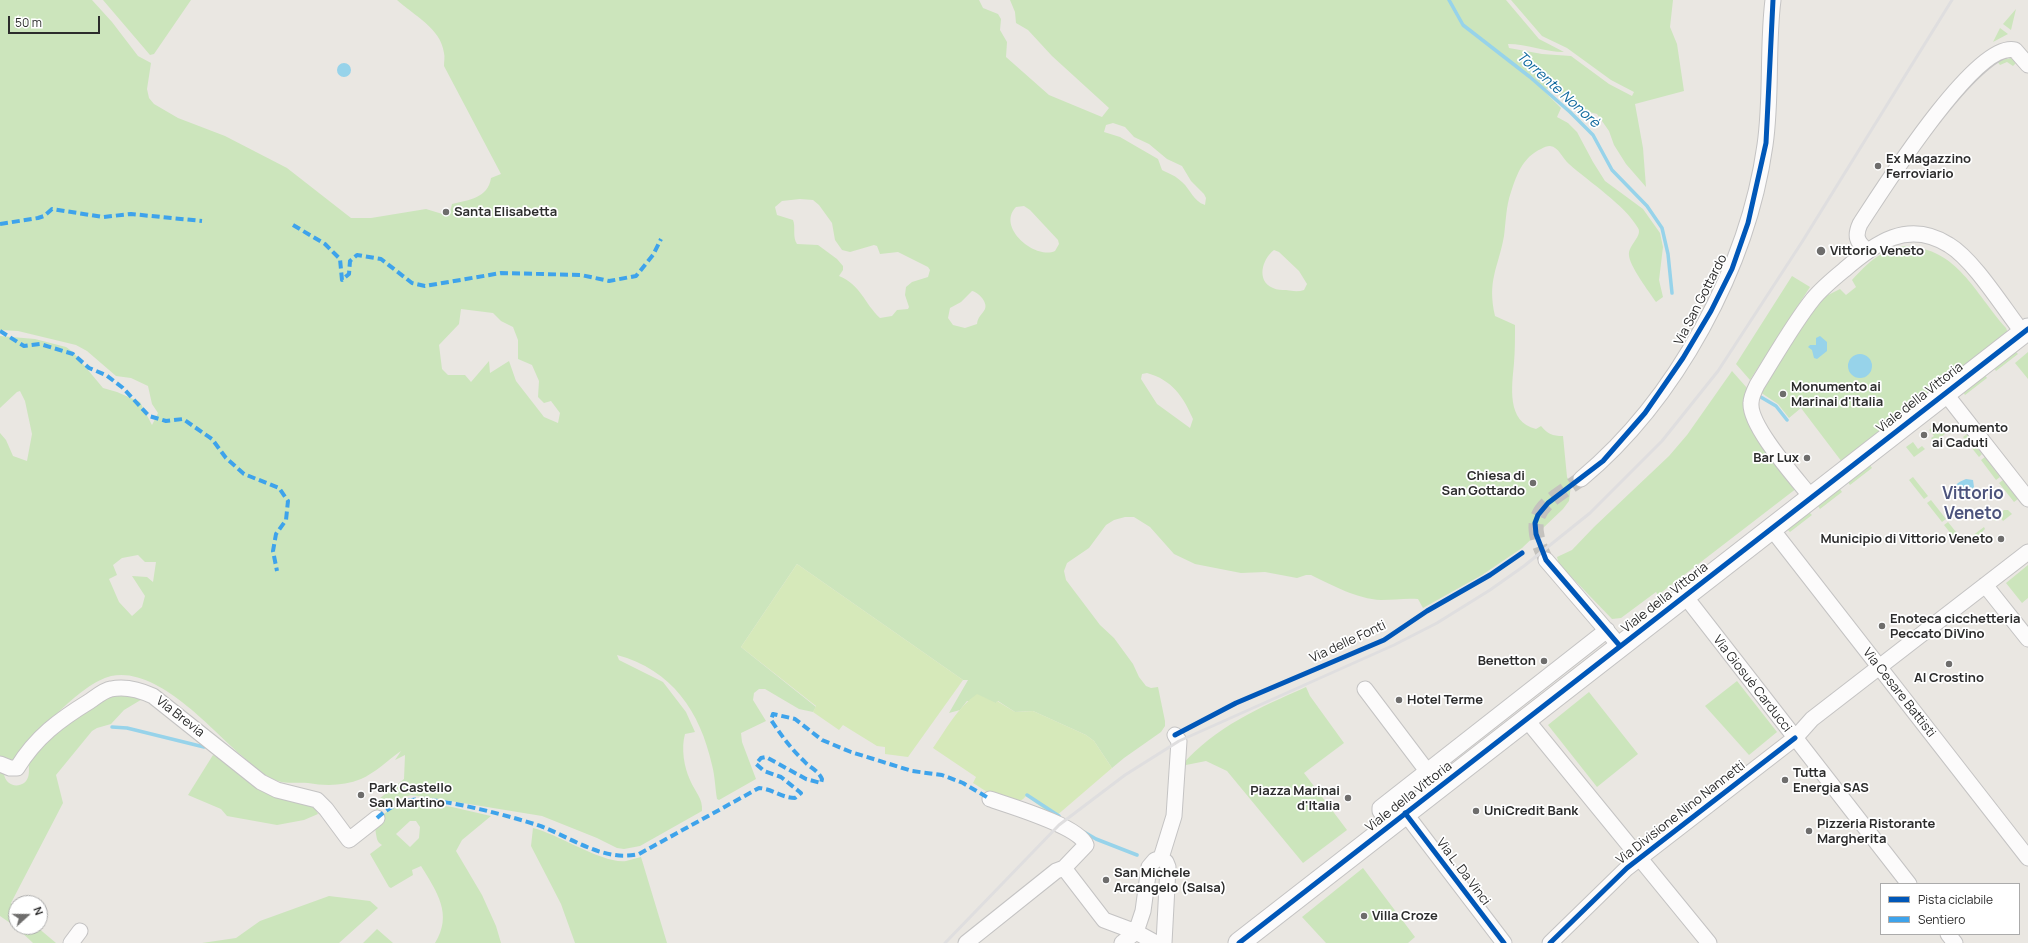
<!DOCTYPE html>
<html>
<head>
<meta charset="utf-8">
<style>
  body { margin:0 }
  #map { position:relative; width:2028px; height:943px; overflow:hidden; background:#eae7e2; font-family:Manrope,sans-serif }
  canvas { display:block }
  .legend { position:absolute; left:1880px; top:883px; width:140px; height:52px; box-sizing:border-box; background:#fff; border:1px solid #ababab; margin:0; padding:5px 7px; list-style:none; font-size:12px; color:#2c2c2c }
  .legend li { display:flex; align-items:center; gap:8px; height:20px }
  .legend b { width:20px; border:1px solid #ababab }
  .north { position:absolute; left:8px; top:895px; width:40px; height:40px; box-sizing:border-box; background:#fff; border:1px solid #ababab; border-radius:50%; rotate:69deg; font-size:11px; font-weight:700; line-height:16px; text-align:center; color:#2c2c2c }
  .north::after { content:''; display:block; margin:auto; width:14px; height:18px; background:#6e6d6c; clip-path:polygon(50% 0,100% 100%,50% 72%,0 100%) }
  .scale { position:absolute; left:8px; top:16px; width:92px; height:18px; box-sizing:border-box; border:2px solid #2c2c2c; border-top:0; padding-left:5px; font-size:12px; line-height:14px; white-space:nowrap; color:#2c2c2c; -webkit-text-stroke:3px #fff; paint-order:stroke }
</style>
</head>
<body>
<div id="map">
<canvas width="2028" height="943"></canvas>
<ul class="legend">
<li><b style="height:5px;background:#0057b8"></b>Pista ciclabile</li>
<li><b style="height:5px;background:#3ea3eb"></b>Sentiero</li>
</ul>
<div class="north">N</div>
<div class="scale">50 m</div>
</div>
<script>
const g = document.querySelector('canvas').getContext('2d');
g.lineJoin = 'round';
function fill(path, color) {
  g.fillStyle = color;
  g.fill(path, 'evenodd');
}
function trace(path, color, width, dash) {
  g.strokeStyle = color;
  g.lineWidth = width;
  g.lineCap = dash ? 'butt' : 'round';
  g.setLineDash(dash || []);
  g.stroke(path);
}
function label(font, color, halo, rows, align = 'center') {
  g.font = font + ' Manrope,sans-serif';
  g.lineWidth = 3.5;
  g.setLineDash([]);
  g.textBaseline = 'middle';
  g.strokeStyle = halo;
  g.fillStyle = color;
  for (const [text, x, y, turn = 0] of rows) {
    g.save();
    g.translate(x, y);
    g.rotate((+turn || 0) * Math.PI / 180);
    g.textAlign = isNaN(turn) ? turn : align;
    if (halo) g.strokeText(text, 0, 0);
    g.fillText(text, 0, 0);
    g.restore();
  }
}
const green = new Path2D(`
  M0,0H92L112,22L138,56L151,63L147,89L149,98L154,104L178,118L225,136L287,168L351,218H371L426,209L449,216L452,204C469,200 488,198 491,178L501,174L444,66C444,61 445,57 444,53C441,28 413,15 397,0H979L983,8L998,14L1001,19L1000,30L1007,42L1006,57L1049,95L1102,117L1109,108L1052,56L1028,30L1016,23L1015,12L1010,0H1506L1539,39L1564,52C1545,52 1527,44 1508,44L1509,48L1542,54L1571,56L1609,84L1632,96L1634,92L1611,80L1567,48L1542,36L1511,0H1673L1670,27L1677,44L1684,91L1635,104L1643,148L1646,187L1626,164L1614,145L1609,131L1597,114L1578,109L1549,88L1543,90L1561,108L1557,117L1568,123L1577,132L1593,162L1605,181L1643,209L1660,233L1663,247L1659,280L1663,297L1656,302C1649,292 1629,265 1629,255C1628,245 1643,236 1638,228C1625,205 1589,182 1569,164C1562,158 1559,147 1550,146C1547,146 1544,147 1541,149C1523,157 1517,174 1511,192C1506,206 1506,221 1504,236C1498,269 1487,280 1495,316L1515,325C1515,338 1515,350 1514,363C1512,386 1506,422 1536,429L1541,426C1548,434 1552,436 1563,436L1567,477L1571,485L1569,501L1563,509L1522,548L1482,575L1423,608L1418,599C1405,598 1394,600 1381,600C1357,599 1332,585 1311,575H1306L1297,578L1265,572L1241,573L1195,564L1174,554L1150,527L1134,517H1125L1114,520L1106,525L1089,548L1067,563L1064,571L1066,580L1100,625L1114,638L1133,664L1139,677L1146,686L1151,688L1158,687L1165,721V726L1161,732L1124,758L1112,768L1094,741L1086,735L1033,711L1015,712L998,701L996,703L967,701L960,710L949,713L968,680H963L797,564L741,647L816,707L813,712L799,709L765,689H759L754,693L753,700L766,721L741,733L742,742L756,779L719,800L717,799C715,787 715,776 712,765C700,711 672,670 617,655L619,660L663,682L686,712L695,732L685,734C681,748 684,767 690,780C695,792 703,798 702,811L640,846L624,849L617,848L597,838L542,816L438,799L411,795L396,800L376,810L379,799L404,779L405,755L395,760L401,751C388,760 375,773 361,779C344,786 325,786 308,783C298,782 287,784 278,781C264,777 251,764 241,755C210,728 157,666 111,676C79,684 33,738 12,763L0,757V433L6,440L13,456L27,461L32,434L25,401L20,391L17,392L0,408V336L35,339L66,347L73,352L103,388L117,392L140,402L152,425L158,413L152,404L148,386L131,378L116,376L87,351L76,345L18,331L0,330ZM1113,123L1125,127L1134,137L1149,144L1167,159L1182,166L1191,181L1204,194L1206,198L1205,205C1193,201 1191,190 1182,182C1176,176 1170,174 1162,170L1158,159L1120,137L1104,132L1106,125ZM800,199L813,200L819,205L832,223L835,240L842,250L850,252L874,245L877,246L880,254L898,252L928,267L930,270L928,277L912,282L906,287L905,295L909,307L908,309L897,310L892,316L880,318C864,303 861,285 839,276L843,270V266L837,259L818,245L797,244C792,237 796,227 793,220L777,215L775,207L782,201ZM1024,206L1030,210L1058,240L1059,244L1055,251C1035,260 996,227 1016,207ZM1274,250L1279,252L1299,271L1307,284L1304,290C1298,292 1292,291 1286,290C1282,290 1277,290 1273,288C1256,281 1262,259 1274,250ZM972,291C978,292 988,302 985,309C982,315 978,316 977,324L965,328L953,325L948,318L950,308L961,302ZM461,309L493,313L501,321L513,327L518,340V359L532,365L539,381L538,397L544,403L551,401L560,413L558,423L544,417L516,381L509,361L490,373L489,361L471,382L465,375H448L442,369L439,345L459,324ZM1147,373C1172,380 1183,396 1193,419L1190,428L1157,404L1141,379L1142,374ZM138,555L145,562H156L153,582L147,577L132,576L145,596L142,607L132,616L119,602L109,579L117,575L113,565L122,558Z
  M103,0H191L154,54L150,55Z
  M2016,9L2011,30L2003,24Z
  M2000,28L2008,34L1993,42Z
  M2011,58L2017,62L2013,66L2007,62L2000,65L1997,61Z
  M1906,246C1958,249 1974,292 2006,328L2008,333L1845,466L1801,408L1789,418L1778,404L1760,392L1814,307L1826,296L1840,289L1846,295L1856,287L1852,280C1868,263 1882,248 1906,246Z
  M1792,276L1810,287L1750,380L1736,364Z
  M2015,351L2018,354L1996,371L1994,368Z
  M2028,352V379L2015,363Z
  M1732,371L1747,388L1746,393L1797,488L1658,595L1656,592L1621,618L1612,619L1559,564L1557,557L1572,550L1594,527L1669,456L1687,435Z
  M1985,375L1987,378L1965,395L1963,392Z
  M1937,424L1945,434L1934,442L1931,438L1934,436L1929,430Z
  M1967,434L1982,454L1979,457L1963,437Z
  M1913,442L1918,449L1922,446L1925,449L1914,457L1906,447Z
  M1985,457L2000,477L1996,480L1981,460Z
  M1870,465L1872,468L1850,485L1848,482Z
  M1913,477L1928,496L1924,499L1909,480Z
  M2003,480L2018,499L2014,502L1999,483Z
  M1840,489L1842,492L1820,509L1818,506Z
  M1931,500L1946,519L1942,522L1927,503Z
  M2004,510H2008L2012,514L2003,521L2000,517L1995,521L1993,519Z
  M1809,512L1812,515L1790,532L1787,529Z
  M1948,522L1964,542L1960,545L1944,525Z
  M1984,527L1985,529L1980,534L1983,537L1974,544L1971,540L1972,536Z
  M2028,565V598L2022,603L2006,583Z
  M1737,681L1777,732L1749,755L1705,706Z
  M1306,687L1310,696L1344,743L1304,773L1347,830L1303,863L1227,771L1206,761L1181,766C1216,726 1259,708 1306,687Z
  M115,691L144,698L124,710L111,724L97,728L92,731L56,775L63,803L11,903L16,911V927H37L56,943H33L16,927L0,916V771L4,774C5,783 15,789 24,783C33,776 26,764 31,757C37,749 45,738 53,731C72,716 95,704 115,691Z
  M1589,692L1638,754L1597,787L1548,725Z
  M213,755L266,786L311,801L318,814L304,820L277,825L227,816L221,809L188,795Z
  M413,802L452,807L491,816L462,840L456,851L482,895L496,926L501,943H435C453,914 437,892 421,866L412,870L413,875L391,888L389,887L370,854L382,845C377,842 377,839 376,834C372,814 397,805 413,802ZM410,821H416L420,827L419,838L410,847L396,834Z
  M533,828C558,834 603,864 626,861C631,860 636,858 641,857L667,943H575L561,904L531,846Z
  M1363,868L1415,937L1408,943H1326L1302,917Z
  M329,896L370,901L378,908L339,943H202L236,938L260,921Z
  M377,929L393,943H363Z`);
const pitch = new Path2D(`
  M797,564L963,680L908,757L885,754V747L877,746L843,725L839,730L813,712L816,706L741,647Z
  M977,694L996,703L997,701L1015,712L1033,711L1086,735L1094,741L1112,768L1055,817L1026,796C1012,813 987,791 973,783L976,777L933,748C946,729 958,707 977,694Z`);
const water = new Path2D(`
  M337 70a7 7 0 1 1 14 0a7 7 0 1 1-14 0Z
  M1820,336L1827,342V351L1817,359L1814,358L1812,350L1808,347L1810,345H1816V338Z
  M1848 366a12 12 0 1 1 24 0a12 12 0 1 1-24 0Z
  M1966,479L1973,480L1974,487L1964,496L1954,498L1952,495C1952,486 1958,482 1966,479Z`);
const stream = new Path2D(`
  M1449,0L1463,25L1530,77L1570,112L1593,135L1612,170L1647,206L1662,228L1668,254L1672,293
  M1759,396L1776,406L1787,420
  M112,727L127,728L204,747
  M1027,795L1059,816
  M1084,832L1096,839L1137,855`);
const streetTunnel = new Path2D(`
  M1546,560C1522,512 1544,505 1581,479`);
const street = new Path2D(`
  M1867,250C1856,242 1855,235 1860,224C1881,192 1976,40 2015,50L2028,65
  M1945,393L2028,499
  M1581,479C1676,400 1748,267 1765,145C1772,97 1767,48 1773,0
  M1811,497C1796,478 1749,426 1751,403C1751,397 1754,391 1757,385C1774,358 1793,324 1813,299C1822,288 1833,279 1844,270C1875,243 1908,219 1949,245C1974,260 2004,309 2023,333
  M1771,528L2028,858
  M1546,560L1613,638
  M1985,585L2028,639
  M1685,596L1909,884
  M1365,689L1427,771L1430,779
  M1526,719L1709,943
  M0,764L10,768H17C36,737 59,720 90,701C96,697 104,690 111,689C125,686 140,690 153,696L261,782L277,790L317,800L326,809L349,840L377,818
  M1405,813L1504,943
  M1390,825L1380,811V808L1607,630
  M1161,858L1174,816L1179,741L1175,735
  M1064,868L1104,920L1136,932L1156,943
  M1948,934L1955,943
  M71,943L80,931
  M966,943L1056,871L1064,868L1086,845C1079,826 1010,806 990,799
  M1122,943L1136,932L1143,911L1149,867L1155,860L1161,858L1166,862L1168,867L1164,943
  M1550,943L1627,868L1795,738L1812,719L2028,552`);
const secondary = new Path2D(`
  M1239,943L2028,329`);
const rail = new Path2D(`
  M945,943L1059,825L1125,775L1179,741L1394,645L1437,623L1490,590L1524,566L1590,513L1662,441L1718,371L1802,242L1952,0`);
const quiet = new Path2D(`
  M0,224L38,218L44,216L52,209L103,217L131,214L202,221
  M293,225L325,244L340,259L342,280L349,274L350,261L357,255L381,259L412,283L425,286L501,273L581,275L609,281L636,276L653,255L661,239
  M0,331L24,346L40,344L73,354L89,368L106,375L123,388L149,416L166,421L183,419L212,439L226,458L244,474L279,488L288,501L286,520L276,534L273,551L277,571
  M377,818C387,809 398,802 412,800C437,796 518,818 543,827C573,839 605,862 639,854L759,788C773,789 782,798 795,798L801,793L781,777L764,771L756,764L761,758L766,757L806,779L821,783L822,779C818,770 810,768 804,761C791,749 781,735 771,720L773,714L795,719L822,740L851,752L912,771L942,775L963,783L990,799`);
const cycleway = new Path2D(`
  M1620,646L1546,560L1536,534L1535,523L1538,515L1548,503L1603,461L1645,413L1683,358L1711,311L1732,269L1748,223L1766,143L1773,0
  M1175,735L1236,703L1384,640L1427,611L1490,575L1522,553
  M1405,813L1504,943
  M1239,943L2028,329
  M1550,943L1627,868L1795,738`);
const markers = [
  [1878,166,4,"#6e6d6c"],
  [446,212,4,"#6e6d6c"],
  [1821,251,5,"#6e6d6c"],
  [1783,394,4,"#6e6d6c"],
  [1924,435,4,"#6e6d6c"],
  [1807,458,4,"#6e6d6c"],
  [1533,483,4,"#6e6d6c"],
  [2001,539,4,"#6e6d6c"],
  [1882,626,4,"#6e6d6c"],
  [1544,661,4,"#6e6d6c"],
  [1949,664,4,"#6e6d6c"],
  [1399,700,4,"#6e6d6c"],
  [1785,780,4,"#6e6d6c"],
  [361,795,4,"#6e6d6c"],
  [1348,798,4,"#6e6d6c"],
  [1476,811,4,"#6e6d6c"],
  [1809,831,4,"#6e6d6c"],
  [1106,880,4,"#6e6d6c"],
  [1364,916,4,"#6e6d6c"]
];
const poiNames = [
  ["Ex Magazzino",1886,159],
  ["Ferroviario",1886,174],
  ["Santa Elisabetta",454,212],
  ["Vittorio Veneto",1830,251],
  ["Monumento ai",1791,387],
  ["Marinai d'Italia",1791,402],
  ["Monumento",1932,428],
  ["ai Caduti",1932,443],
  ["Bar Lux",1799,458,"right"],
  ["Chiesa di",1525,476,"right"],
  ["San Gottardo",1525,491,"right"],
  ["Municipio di Vittorio Veneto",1993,539,"right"],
  ["Enoteca cicchetteria",1890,619],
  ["Peccato DiVino",1890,634],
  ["Benetton",1536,661,"right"],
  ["Al Crostino",1949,678,"center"],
  ["Hotel Terme",1407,700],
  ["Tutta",1793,773],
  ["Energia SAS",1793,788],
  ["Park Castello",369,788],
  ["San Martino",369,803],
  ["Piazza Marinai",1340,791,"right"],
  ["d'Italia",1340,806,"right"],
  ["UniCredit Bank",1484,811],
  ["Pizzeria Ristorante",1817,824],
  ["Margherita",1817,839],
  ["San Michele",1114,873],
  ["Arcangelo (Salsa)",1114,888],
  ["Villa Croze",1372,916]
];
const streetNames = [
  ["Via San Gottardo",1701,300,-63],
  ["Viale della Vittoria",1920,398,-38],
  ["Viale della Vittoria",1665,598,-38],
  ["Via delle Fonti",1348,642,-25],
  ["Via Giosuè Carducci",1752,684,52],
  ["Via Cesare Battisti",1899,693,52],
  ["Via Brevia",180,717,38],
  ["Viale della Vittoria",1409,797,-38],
  ["Via Divisione Nino Nannetti",1681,813,-38],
  ["Via L. Da Vinci",1463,872,53]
];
const waterNames = [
  ["Torrente Nonorè",1558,90,42]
];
const districtNames = [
  ["Vittorio",1973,494],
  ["Veneto",1973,514]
];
fill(green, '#cce5bc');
fill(pitch, '#d6e9ba');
fill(water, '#97d3ea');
trace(stream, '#97d3ea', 3.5);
trace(streetTunnel, '#c4c2be', 15, [15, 8]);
trace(street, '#c4c3c3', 17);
trace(secondary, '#c4c3c3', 23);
trace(street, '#fcfbfb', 15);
trace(secondary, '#fcfbfb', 21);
trace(rail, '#dfdedf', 3);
trace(quiet, '#3ea3eb', 4, [8, 4]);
trace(cycleway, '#0057b8', 5);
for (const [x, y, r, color] of markers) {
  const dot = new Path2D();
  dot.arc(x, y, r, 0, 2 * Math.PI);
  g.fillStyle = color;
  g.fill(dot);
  trace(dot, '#fff', 1.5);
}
label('bold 13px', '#2c2c2c', '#fff', poiNames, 'left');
label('13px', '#2c2c2c', '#fff', streetNames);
label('italic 14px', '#0f699e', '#fff', waterNames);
label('bold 17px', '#4d547d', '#fff', districtNames);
</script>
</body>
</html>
